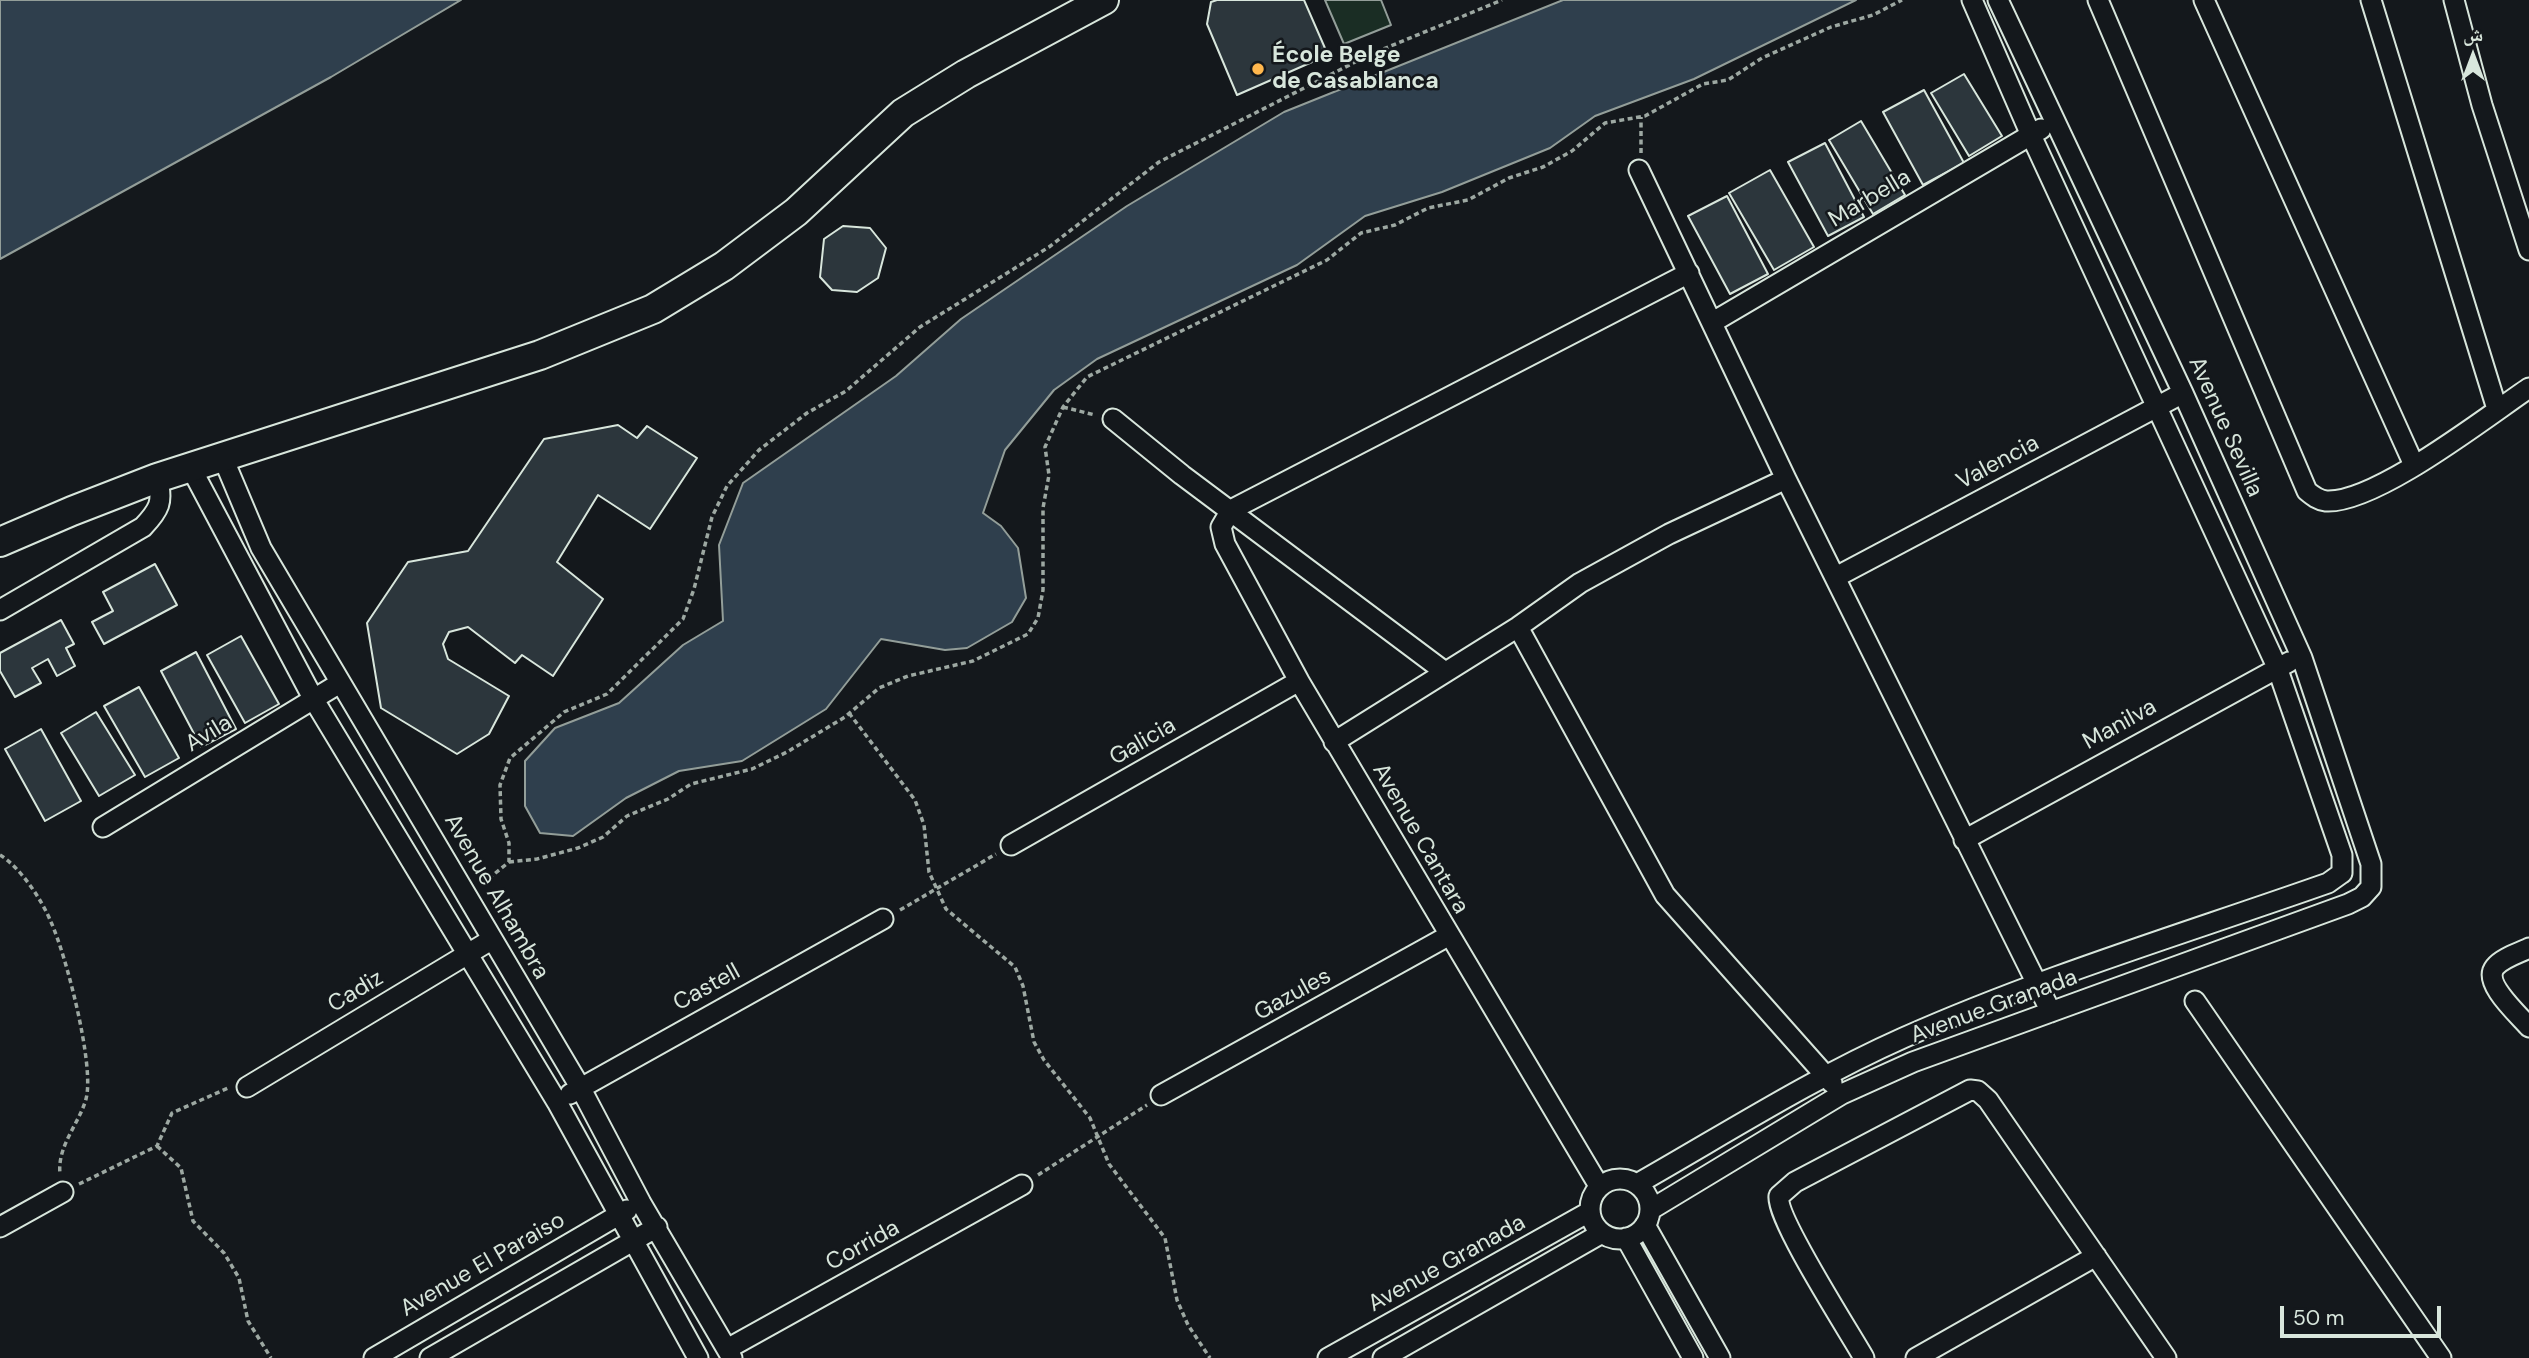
<!DOCTYPE html>
<html>
<head>
<meta charset="utf-8">
<style>
  body { margin:0 }
  #map { position:relative; width:2529px; height:1358px; overflow:hidden; background:#14181c; font-family:"DM Sans","Noto Naskh Arabic",sans-serif }
  canvas { display:block }
  .north { position:absolute; left:2438px; top:21px; width:70px; height:70px; -webkit-text-stroke:5px #14181c; paint-order:stroke; rotate:0deg; font-size:19px; font-weight:700; line-height:28px; text-align:center; color:#d8e6dc }
  .north::after { content:''; display:block; margin:auto; width:24px; height:32px; background:#d8e6dc; clip-path:polygon(50% 0,100% 100%,50% 72%,0 100%) }
  .scale { position:absolute; left:2280px; top:1306px; width:161px; height:32px; box-sizing:border-box; border:4px solid #d8e6dc; border-top:0; padding-left:9px; font-size:21px; line-height:24px; white-space:nowrap; color:#d8e6dc; -webkit-text-stroke:5px #14181c; paint-order:stroke }
</style>
</head>
<body>
<div id="map">
<canvas width="2529" height="1358"></canvas>
<div class="north">ش</div>
<div class="scale">50 m</div>
</div>
<script>
const g = document.querySelector('canvas').getContext('2d');
g.lineJoin = 'round';
function fill(path, color) {
  g.fillStyle = color;
  g.fill(path, 'evenodd');
}
function trace(path, color, width, dash) {
  g.strokeStyle = color;
  g.lineWidth = width;
  g.lineCap = dash ? 'butt' : 'round';
  g.setLineDash(dash || []);
  g.stroke(path);
}
function label(font, color, halo, rows, align = 'center') {
  g.font = font + ' "DM Sans",sans-serif';
  g.lineWidth = 5;
  g.setLineDash([]);
  g.textBaseline = 'middle';
  g.strokeStyle = halo;
  g.fillStyle = color;
  for (const [text, x, y, turn = 0] of rows) {
    g.save();
    g.translate(x, y);
    g.rotate((+turn || 0) * Math.PI / 180);
    g.textAlign = isNaN(turn) ? turn : align;
    if (halo) g.strokeText(text, 0, 0);
    g.fillText(text, 0, 0);
    g.restore();
  }
}
const green = new Path2D(`
  M1325,0H1381L1391,25L1344,44Z`);
const water = new Path2D(`
  M0,0H461L331,77L0,259Z
  M1563,0H1856L1694,79L1595,116L1550,148L1442,192L1365,216L1297,265L1097,359L1054,390L1005,450L983,513L1001,526L1018,548L1026,598L1012,622L967,648L945,650L881,639L826,709L742,761L679,771L626,798L573,836L540,833L525,806V761L555,728L619,703L683,645L723,621L719,545L743,483L896,376L961,319L1127,206L1284,112Z`);
const building = new Path2D(`
  M1217,0H1304L1328,55L1237,95L1207,24L1211,2Z
  M1964,74L2002,136L1969,156L1931,93Z
  M1924,90L1964,163L1923,185L1883,112Z
  M1861,121L1905,195L1873,214L1829,140Z
  M1825,143L1864,217L1828,236L1788,162Z
  M1770,170L1814,247L1774,270L1729,193Z
  M1727,196L1768,274L1730,294L1688,216Z
  M843,226L870,228L886,248L878,278L857,292L832,290L820,277L824,239Z
  M618,425L637,438L647,426L697,458L650,529L598,495L557,562L603,599L553,676L522,655L515,663L468,627L449,632L443,644L448,659L509,696L489,734L457,754L381,708L367,623L408,562L468,551L544,439Z
  M155,564L177,605L104,644L92,622L113,611L103,592Z
  M61,620L74,644L66,648L75,666L57,676L48,659L32,668L41,683L15,697L0,671V653Z
  M241,636L279,704L245,723L207,655Z
  M196,652L236,729L201,747L161,671Z
  M139,687L179,758L145,777L104,706Z
  M96,712L135,775L99,796L61,733Z
  M41,729L81,801L45,821L5,749Z`);
const path = new Path2D(`
  M1641,153V117
  M1063,407L1095,415
  M849,713L915,800L924,825L929,872L946,909L1015,967L1023,986L1034,1042L1044,1060L1090,1118L1109,1164L1165,1238L1177,1300L1188,1325L1210,1358
  M0,855C20,867 42,900 51,922C66,955 95,1066 86,1099C79,1124 57,1146 60,1174
  M509,862L537,859L578,848L603,837L627,816L668,799L691,784L752,769L787,752L845,717L879,688L908,676L973,661L1028,634L1038,618L1043,590V508L1049,475L1045,447L1063,407L1087,377L1327,260L1361,233L1395,225L1428,208L1468,200L1509,178L1543,167L1572,151L1605,123L1645,116L1703,84L1728,80L1762,58L1831,27L1873,15L1902,0
  M482,884L509,862V843L501,819L500,785L510,758L564,712L607,694L683,619L694,589L712,517L727,486L759,450L807,413L846,391L920,327L1049,247L1159,162L1369,55L1502,0
  M900,910L996,854
  M157,1146L181,1168L193,1221L224,1253L239,1278L248,1321L271,1358
  M1038,1175L1147,1105
  M79,1184L157,1146L172,1113L228,1088`);
const street = new Path2D(`
  M1972,0L2030,133L2277,667L2342,855V873
  M1998,0L2183,393L2302,658L2371,864V887
  M2098,0L2307,491C2313,496 2318,500 2326,501C2375,504 2486,417 2529,388
  M2204,0L2414,465
  M2371,0L2497,409
  M2454,0L2482,105L2529,250
  M1639,170L1786,479L2051,1012
  M1713,322L2041,129
  M1113,419L1182,475L1445,672
  M223,458L261,548L580,1087L641,1203L732,1358
  M191,468L314,700L557,1102L698,1358
  M1231,510L1221,527L1225,544L1299,681L1599,1186
  M1231,510L1689,273
  M1836,577L2183,393
  M0,610L143,527C159,510 164,502 157,478
  M1518,627L1665,895L1832,1083
  M1334,742L1518,627L1580,583L1669,534L1786,479
  M103,827L340,683
  M1964,840L2289,662
  M1011,845L1299,681
  M2529,948C2519,953 2502,958 2495,967C2482,983 2519,1015 2529,1027
  M2195,1001L2441,1358
  M247,1087L491,940
  M570,1094L883,919
  M1161,1095L1448,936
  M1590 1209a30 30 0 1 1 60 0a30 30 0 1 1-60 0Z
  M1637,1184C1725,1134 1811,1079 1903,1038C2040,977 2186,933 2328,883L2342,873
  M1650,1210L1842,1094L1913,1062L2348,904L2362,897L2371,887
  M1645,1225L1720,1358
  M0,1227L63,1192
  M1626,1238L1693,1358
  M727,1349L1022,1185
  M374,1358L627,1210
  M430,1358L657,1227
  M1328,1358L1589,1212
  M1383,1358L1602,1233
  M1864,1358C1850,1333 1775,1217 1779,1196L1795,1182L1970,1090L1978,1091L1988,1100L2166,1358
  M1916,1358L2096,1256`);
const secondary = new Path2D(`
  M0,542L72,511L157,478L540,355L653,309L724,266L796,212L903,113L966,74L1104,0`);
const markers = [
  [1258,69,7,"#ffb74d"]
];
const poiNames = [
  ["École Belge",1272,56],
  ["de Casablanca",1272,82]
];
const streetNames = [
  ["Marbella",1870,199,-31],
  ["Avenue Sevilla",2225,427,66],
  ["Valencia",1998,463,-28],
  ["Manilva",2120,725,-29],
  ["Avila",209,734,-31],
  ["Galicia",1143,742,-30],
  ["Avenue Cantara",1420,839,60],
  ["Avenue Alhambra",496,897,60],
  ["Castell",707,988,-29],
  ["Cadiz",356,992,-31],
  ["Gazules",1293,995,-29],
  ["Avenue Granada",1994,1007,-20],
  ["Corrida",863,1246,-29],
  ["Avenue Granada",1447,1264,-29],
  ["Avenue El Paraiso",483,1265,-30]
];
fill(green, '#1a2d24');
trace(green, '#939e99', 2);
fill(water, '#2f3f4d');
trace(water, '#939e99', 2);
fill(building, '#2c363c');
trace(building, '#d8e6dc', 2);
trace(street, '#d8e6dc', 23);
trace(secondary, '#d8e6dc', 32);
trace(path, '#9da8a2', 3.5, [5, 3.5]);
trace(street, '#14181c', 19);
trace(secondary, '#14181c', 28);
for (const [x, y, r, color] of markers) {
  const dot = new Path2D();
  dot.arc(x, y, r, 0, 2 * Math.PI);
  g.fillStyle = color;
  g.fill(dot);
  trace(dot, '#14181c', 2.5);
}
label('bold 23px', '#d8e6dc', '#14181c', poiNames, 'left');
label('23px', '#d8e6dc', '#14181c', streetNames);
</script>
</body>
</html>
